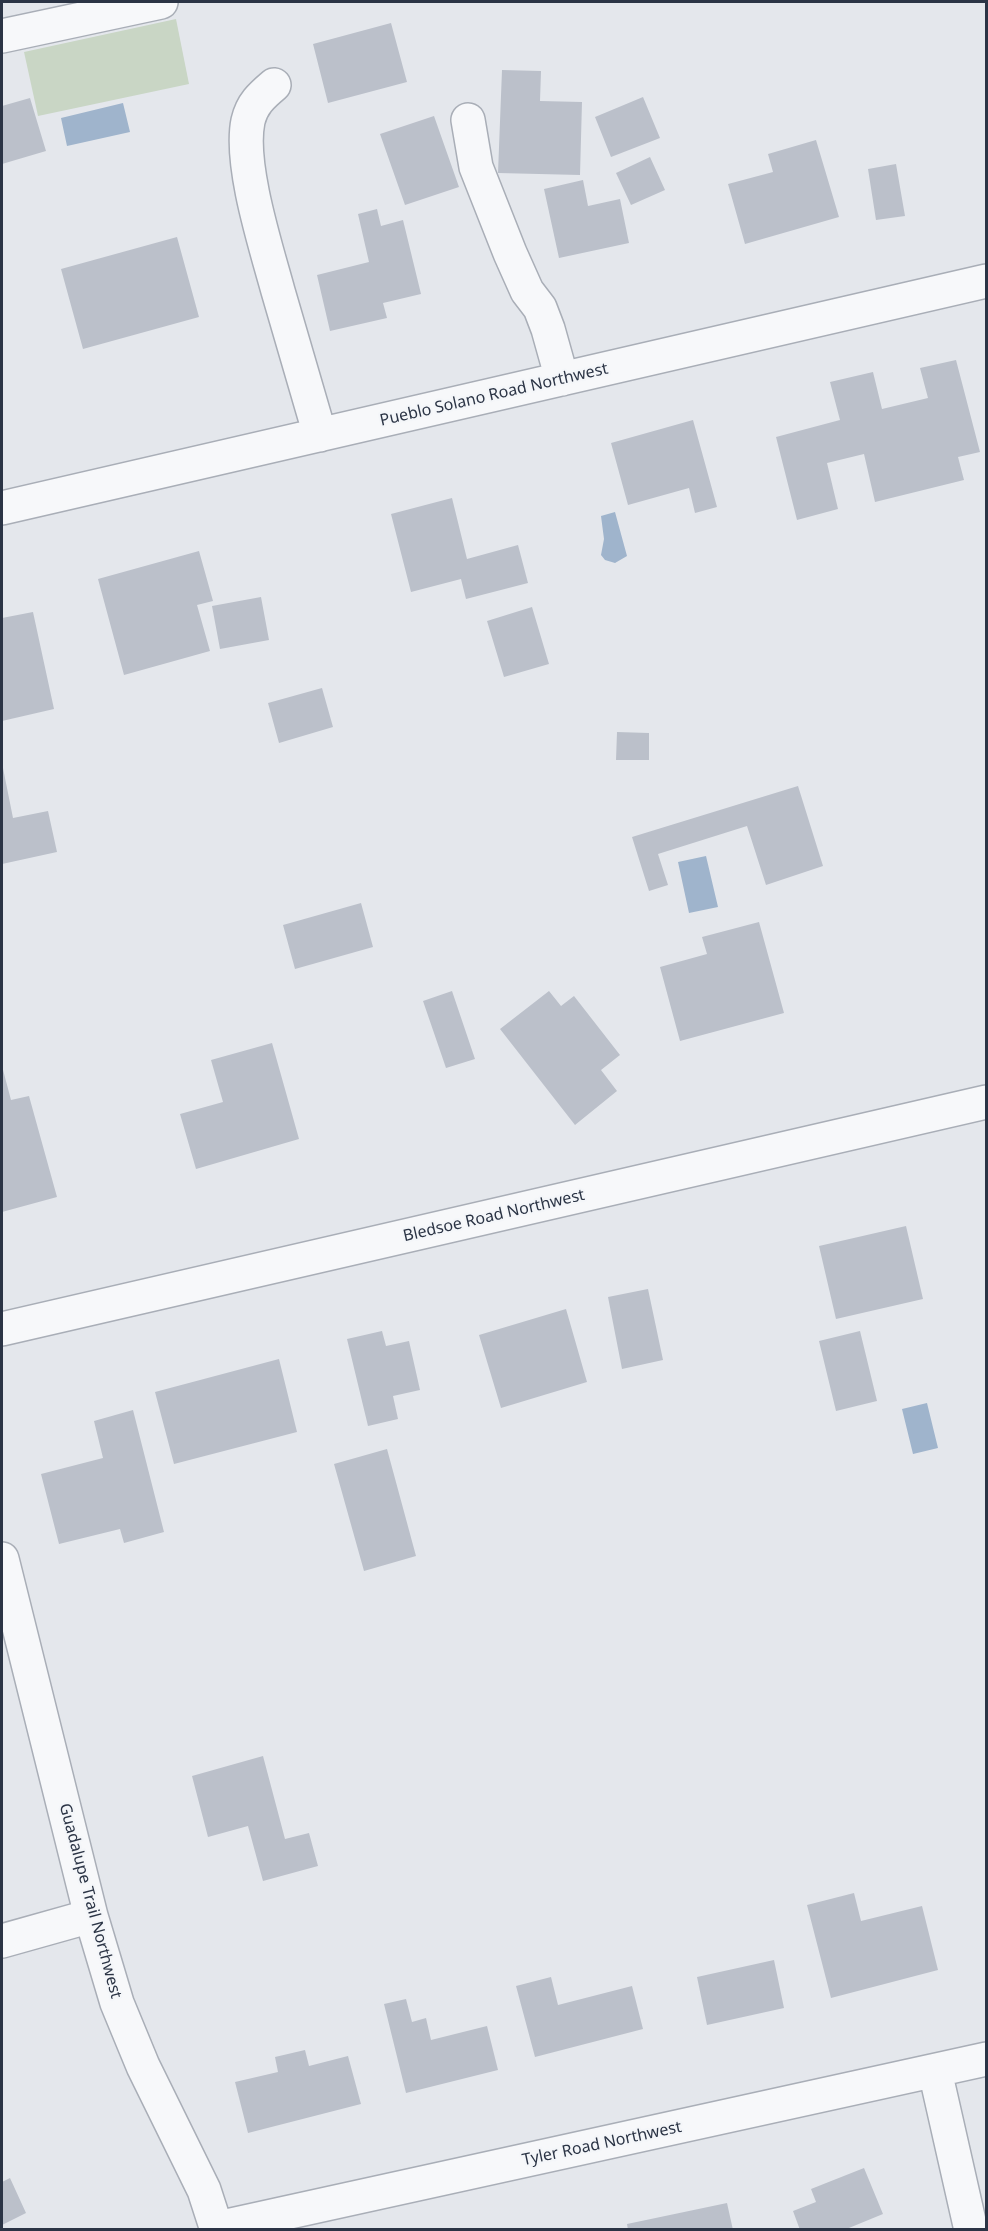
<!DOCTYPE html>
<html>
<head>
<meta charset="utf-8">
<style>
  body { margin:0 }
  #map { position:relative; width:988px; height:2231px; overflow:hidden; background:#e4e7ec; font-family:"Noto Sans",sans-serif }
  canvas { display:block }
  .frame { position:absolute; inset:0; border:3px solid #2b3445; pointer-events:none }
</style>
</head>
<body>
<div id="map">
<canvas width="988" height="2231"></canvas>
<div class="frame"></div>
</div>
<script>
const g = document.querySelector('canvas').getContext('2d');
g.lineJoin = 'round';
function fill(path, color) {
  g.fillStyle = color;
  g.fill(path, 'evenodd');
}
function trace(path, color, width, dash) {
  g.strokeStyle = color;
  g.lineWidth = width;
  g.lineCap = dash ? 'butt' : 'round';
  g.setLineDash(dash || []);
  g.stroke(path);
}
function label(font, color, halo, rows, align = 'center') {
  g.font = font + ' "Noto Sans",sans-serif';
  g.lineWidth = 4.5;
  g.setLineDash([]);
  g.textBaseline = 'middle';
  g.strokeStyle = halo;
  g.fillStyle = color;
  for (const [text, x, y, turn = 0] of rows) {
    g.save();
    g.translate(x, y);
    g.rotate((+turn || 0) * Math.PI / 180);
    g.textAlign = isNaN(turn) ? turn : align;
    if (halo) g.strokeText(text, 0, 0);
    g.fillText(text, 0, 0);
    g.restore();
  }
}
const green = new Path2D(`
  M176,19L189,84L38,116L24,52Z`);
const water = new Path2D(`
  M123,103L130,132L67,146L61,118Z
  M615,512L627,556L615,563L605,560L601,555L604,539L601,516Z
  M706,856L718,907L689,913L678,862Z
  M927,1403L938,1448L913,1454L902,1409Z`);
const building = new Path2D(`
  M391,23L407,82L328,103L313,44Z
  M502,70L541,71L540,101L582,102L580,175L498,173Z
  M643,97L660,138L611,157L595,117Z
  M30,98L46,151L2,164V106Z
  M434,116L459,187L405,205L380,134Z
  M816,140L839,217L745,244L728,184L773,172L768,154Z
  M650,157L665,190L631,205L616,173Z
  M896,164L905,216L876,220L868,169Z
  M583,180L588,206L620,199L629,243L559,258L544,189Z
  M377,209L381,226L403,220L421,294L383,303L387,318L330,331L317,275L369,262L358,214Z
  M177,237L199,317L83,349L61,269Z
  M956,360L980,452L958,457L964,480L875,502L864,454L827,463L838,509L797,520L776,437L840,420L830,382L873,372L882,409L928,398L920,368Z
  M693,420L717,507L695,513L689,488L628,505L611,443Z
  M452,498L467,559L518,545L528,583L466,599L461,579L411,592L391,514Z
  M199,551L213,601L197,605L210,651L124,675L98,579Z
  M261,597L269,640L220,649L212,606Z
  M532,607L549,664L504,677L487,621Z
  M33,612L54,709L2,721V618Z
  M322,688L333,727L279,743L268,703Z
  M617,732L649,733V760H616Z
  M3,768L13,818L48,811L57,852L2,864Z
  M798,786L823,866L766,885L747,826L658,854L668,885L649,891L632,837Z
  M361,903L373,947L295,969L283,925Z
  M759,922L784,1013L680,1041L660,967L707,954L702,937Z
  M452,991L475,1059L446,1068L423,1001Z
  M549,991L561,1006L574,996L620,1055L601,1070L617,1091L575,1125L500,1029Z
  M272,1043L299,1139L196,1169L180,1114L223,1102L211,1060Z
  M2,1066L11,1100L29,1096L57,1197L2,1212Z
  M906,1226L923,1299L836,1319L819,1246Z
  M648,1289L663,1360L622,1369L608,1297Z
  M566,1309L587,1382L501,1408L479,1335Z
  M382,1331L386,1346L409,1341L420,1390L393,1396L398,1419L368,1426L347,1339Z
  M860,1331L877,1401L836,1411L819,1341Z
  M279,1359L297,1432L174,1464L155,1392Z
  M133,1410L164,1532L124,1543L120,1529L59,1544L41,1474L103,1458L94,1421Z
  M387,1449L416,1556L364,1571L334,1464Z
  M263,1756L285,1839L309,1833L318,1866L263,1881L248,1826L208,1837L192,1776Z
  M854,1893L861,1921L922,1906L938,1970L831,1998L807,1905Z
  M774,1960L784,2008L707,2025L697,1977Z
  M551,1977L558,2005L632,1986L643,2029L535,2057L516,1986Z
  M406,1999L412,2022L426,2018L431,2040L487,2026L498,2070L406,2093L384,2004Z
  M305,2050L309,2066L348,2056L361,2104L248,2133L235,2082L278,2072L275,2057Z
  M864,2168L883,2214L844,2230H800L793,2211L816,2202L811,2189Z
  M10,2178L26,2213L2,2225V2182Z
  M727,2203L733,2230H628L627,2224Z`);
const minor = new Path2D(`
  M2,36L161,2
  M274,85C261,96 252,104 248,121C239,164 266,247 278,291C292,339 306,387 320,435
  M468,120L476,167L510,253L527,291L540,308L548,329L562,379
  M2,508L986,281
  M2,1329L986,1102
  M2,1559L91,1916L117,2003L143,2066L204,2190L217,2230
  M2,1941L91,1916
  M935,2071L971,2230
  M217,2228L986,2059`);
const streetNames = [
  ["Pueblo Solano Road Northwest",494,395,-13],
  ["Bledsoe Road Northwest",494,1216,-13],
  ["Guadalupe Trail Northwest",90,1901,75],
  ["Tyler Road Northwest",602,2144,-12]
];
fill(green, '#c9d6c5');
fill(water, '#9fb4cc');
fill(building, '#bbc0ca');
trace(minor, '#a9aeb7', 36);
trace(minor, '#f7f8fa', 33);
label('16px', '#2b3445', '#f4f6f9', streetNames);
</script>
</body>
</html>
